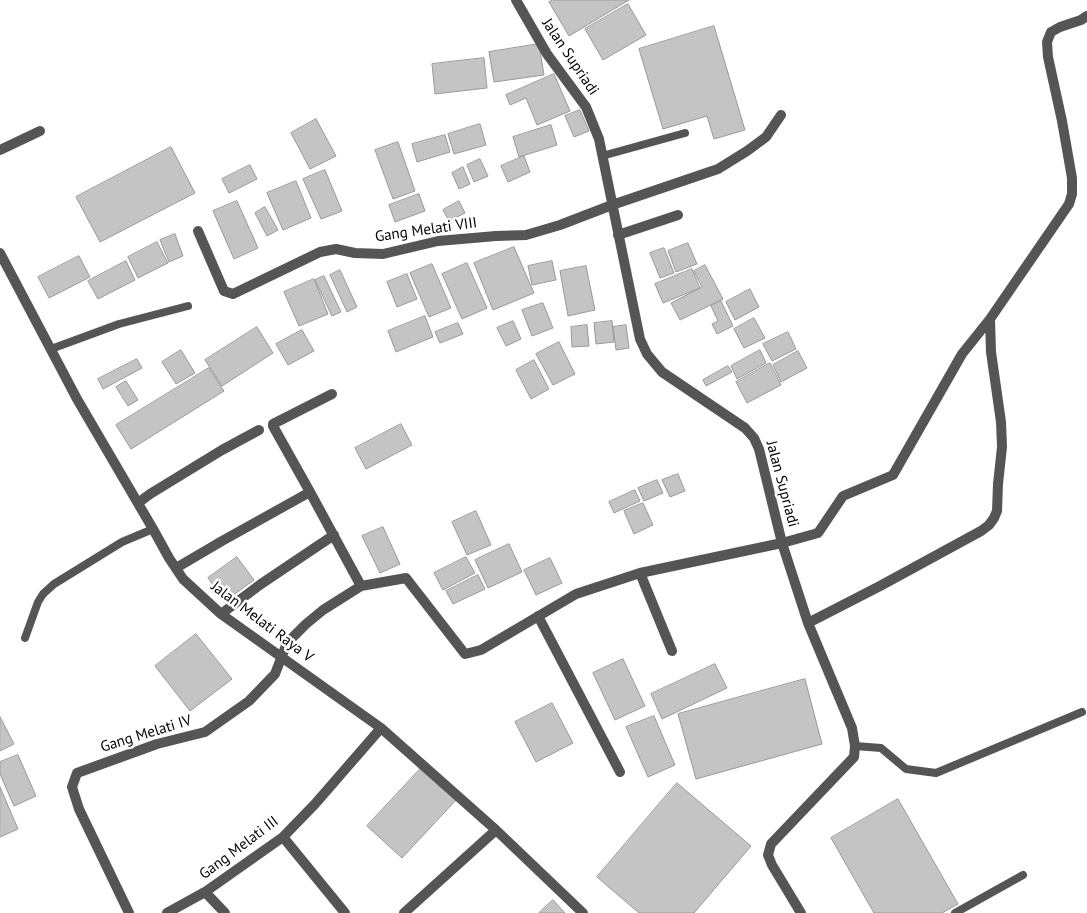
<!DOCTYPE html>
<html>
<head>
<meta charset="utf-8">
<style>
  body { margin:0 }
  canvas { display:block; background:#fff }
</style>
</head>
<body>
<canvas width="1087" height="913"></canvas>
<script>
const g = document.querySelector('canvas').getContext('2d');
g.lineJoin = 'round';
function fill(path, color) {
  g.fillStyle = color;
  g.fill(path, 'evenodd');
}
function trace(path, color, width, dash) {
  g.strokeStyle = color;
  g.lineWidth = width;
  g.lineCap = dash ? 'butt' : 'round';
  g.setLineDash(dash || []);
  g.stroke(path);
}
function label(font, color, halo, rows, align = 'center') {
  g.font = font + ' "PT Sans",sans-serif';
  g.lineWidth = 5;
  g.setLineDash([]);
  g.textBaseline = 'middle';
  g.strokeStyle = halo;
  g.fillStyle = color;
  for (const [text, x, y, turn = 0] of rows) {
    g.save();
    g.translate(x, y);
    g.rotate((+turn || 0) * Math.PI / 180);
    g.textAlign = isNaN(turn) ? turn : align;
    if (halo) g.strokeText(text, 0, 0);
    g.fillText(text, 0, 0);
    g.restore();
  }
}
const building = new Path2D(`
  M553,0H629L569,36L549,2Z
  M628,4L646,35L603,60L585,29Z
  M714,26L745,130L714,139L707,116L663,129L639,49Z
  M539,44L544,75L494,82L489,52Z
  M484,58L487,88L435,94L432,64Z
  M554,74L570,111L537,125L526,98L510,105L506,95Z
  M580,110L589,131L574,137L565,116Z
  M316,119L336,156L310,169L291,133Z
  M480,124L486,145L454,154L448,134Z
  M551,125L557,145L519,157L513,137Z
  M445,135L450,152L417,162L412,144Z
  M398,142L415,191L393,199L375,150Z
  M171,147L195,193L100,242L76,197Z
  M524,156L530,172L508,182L501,166Z
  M480,159L488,176L474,182L467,165Z
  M250,165L257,179L229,193L222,179Z
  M463,167L470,184L459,189L452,173Z
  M325,170L342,211L321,219L303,179Z
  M296,181L311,218L283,230L267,193Z
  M419,194L425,211L395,222L389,205Z
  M237,201L258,248L234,259L213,211Z
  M459,201L465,213L449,221L443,210Z
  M265,207L278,230L267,236L255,213Z
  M175,234L183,256L169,262L160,240Z
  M157,242L168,263L138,278L128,257Z
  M688,243L697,264L676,272L668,251Z
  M514,247L534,293L493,310L474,263Z
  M664,248L674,273L660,278L650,253Z
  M79,256L90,277L49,298L38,277Z
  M126,261L135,280L98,299L88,281Z
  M552,261L556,280L532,285L528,266Z
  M467,263L487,308L462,319L442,274Z
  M432,264L451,308L429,317L410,273Z
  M705,265L723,299L680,320L671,303L702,287L694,271Z
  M586,266L595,310L568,316L560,271Z
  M692,269L700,288L663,303L655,284Z
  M340,270L357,307L347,312L330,275Z
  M407,274L417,299L397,307L387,282Z
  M324,276L341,312L332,316L315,280Z
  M314,279L328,314L299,326L284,292Z
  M750,289L759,307L735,320L726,302Z
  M721,301L733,326L717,334L712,324L718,321L711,306Z
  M543,303L553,328L532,336L522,310Z
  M425,316L433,337L396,352L388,331Z
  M754,318L765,338L744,348L734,329Z
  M513,321L521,339L506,346L497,328Z
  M612,321L614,342L596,344L594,323Z
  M458,323L463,334L440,343L435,332Z
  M587,325L589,346L572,347L571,327Z
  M626,325L629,348L616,350L613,327Z
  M257,327L273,353L222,386L205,360Z
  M302,330L314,351L288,365L276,344Z
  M788,332L796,349L772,361L763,344Z
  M559,342L575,374L553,385L536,354Z
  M181,350L195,373L176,384L162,362Z
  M760,350L766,363L737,379L731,366Z
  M798,351L807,368L781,382L773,365Z
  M137,359L142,368L103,389L98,379Z
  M534,360L549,389L531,399L516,370Z
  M770,363L781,385L747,403L736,382Z
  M728,366L732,372L706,386L703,380Z
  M209,368L224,391L131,449L116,425Z
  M126,381L138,400L128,406L116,387Z
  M401,424L412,445L366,469L355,448Z
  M678,474L685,491L670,497L662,480Z
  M657,480L663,493L644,501L638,488Z
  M635,490L640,501L614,513L609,502Z
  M643,503L653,525L634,534L624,511Z
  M476,511L491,545L467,555L452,522Z
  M383,527L400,564L380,573L362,536Z
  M509,544L522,572L488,588L475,560Z
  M237,557L254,580L225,601L208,578Z
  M466,557L475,573L443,590L434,573Z
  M550,558L562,583L536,595L524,570Z
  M478,575L485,589L453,604L446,591Z
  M196,634L232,679L190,711L155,666Z
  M623,659L645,706L615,720L593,673Z
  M715,664L727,688L662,719L651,694Z
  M805,679L822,744L696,779L678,714Z
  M552,703L573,743L536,762L515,722Z
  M654,716L675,765L648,777L626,727Z
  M0,717L14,744L0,751Z
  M18,755L36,796L14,806L0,774V762Z
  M422,767L457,799L402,858L367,826Z
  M677,783L751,846L694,913H639L597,877Z
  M0,787L18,829L0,837Z
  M898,799L958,904L942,913H874L831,838Z
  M553,900L565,913H539Z`);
const lane = new Path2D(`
  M602,156L685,133
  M51,349L119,324L188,306
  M25,638L38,602L43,594L54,584L122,542L153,529
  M855,746L881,748L906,769L936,773L1082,712
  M955,913L1023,875`);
const street = new Path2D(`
  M516,0L547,54L586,107L599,139L640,339L647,354L662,372L745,428L754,438L759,449L782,543L808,623L852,728L855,746L854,757L771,844L768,855L772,865L801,913
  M0,150L40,131
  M198,231L224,291L233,294L320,252L336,249L355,253L383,254L438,241L496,236L526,235L560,225L612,205L718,169L747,151L766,137L781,115
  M618,235L678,215
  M0,253L77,399L153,529L169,558L183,579L221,614L381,728L496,830L583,913
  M332,394L273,424V426L310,492L361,586
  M138,503L150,494L222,450L259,430
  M176,568L222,541L310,492
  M640,573L782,543L818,533L843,496L893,475L962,354L990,319
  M221,614L261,584L334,535
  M538,616L620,772
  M808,623L880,586L981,531L989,525L994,518L997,511L998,484L1002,447L1001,422L991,352L990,319L1069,204L1072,194V178L1062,121L1048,57L1047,42L1051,32L1060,27L1081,20L1087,16
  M283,837L345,913
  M205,892L225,913
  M129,913L79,809L72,787L77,773L157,744L205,732L249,701L275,674L287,643L306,624L323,610L361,586L406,578L465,654L481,650L576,594L640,573L672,651
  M167,913L205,892L283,837L315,804L381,728
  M404,913L496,830`);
const streetNames = [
  ["Jalan Supriadi",570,57,56],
  ["Gang Melati VIII",426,230,-8],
  ["Jalan Supriadi",782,484,75],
  ["Jalan Melati Raya V",262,622,37],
  ["Gang Melati IV",146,734,-17],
  ["Gang Melati III",239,848,-37]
];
fill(building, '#c4c4c4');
trace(building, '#999', 1);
trace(lane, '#555', 8);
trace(street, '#555', 10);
label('15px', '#000', '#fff', streetNames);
</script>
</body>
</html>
